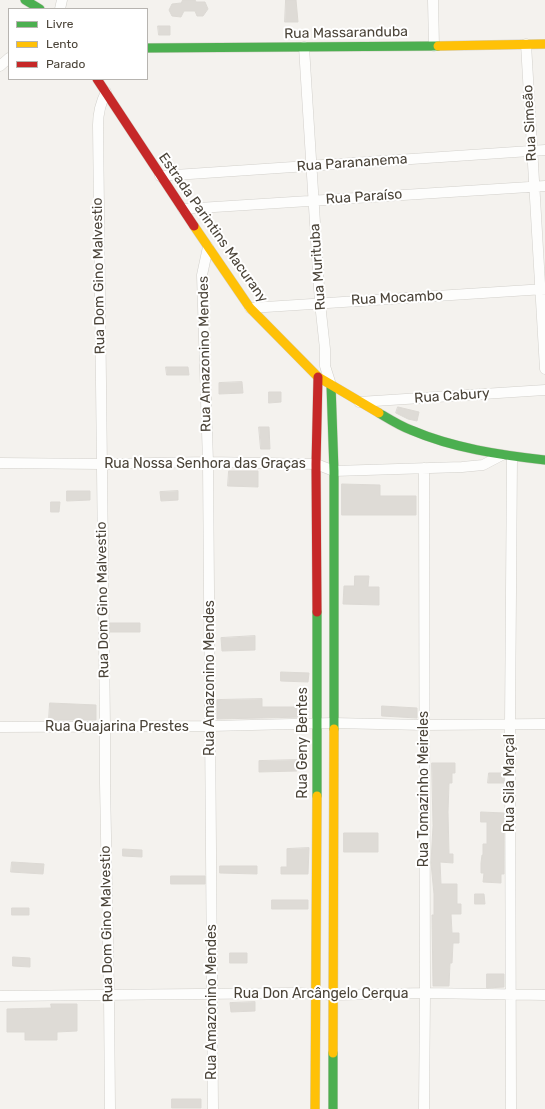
<!DOCTYPE html>
<html>
<head>
<meta charset="utf-8">
<style>
  body { margin:0 }
  #map { position:relative; width:545px; height:1109px; overflow:hidden; background:#f4f2ee; font-family:Rubik,sans-serif }
  canvas { display:block }
  .legend { position:absolute; left:8px; top:8px; width:140px; height:72px; box-sizing:border-box; background:#fff; border:1px solid #b7b4b0; margin:0; padding:5px 7px; list-style:none; font-size:12px; color:#4b4439 }
  .legend li { display:flex; align-items:center; gap:8px; height:20px }
  .legend b { width:20px; border:1px solid #b7b4b0 }
</style>
</head>
<body>
<div id="map">
<canvas width="545" height="1109"></canvas>
<ul class="legend">
<li><b style="height:5px;background:#4caf50"></b>Livre</li>
<li><b style="height:5px;background:#ffc107"></b>Lento</li>
<li><b style="height:5px;background:#c62828"></b>Parado</li>
</ul>
</div>
<script>
const g = document.querySelector('canvas').getContext('2d');
g.lineJoin = 'round';
function fill(path, color) {
  g.fillStyle = color;
  g.fill(path, 'evenodd');
}
function trace(path, color, width, dash) {
  g.strokeStyle = color;
  g.lineWidth = width;
  g.lineCap = dash ? 'butt' : 'round';
  g.setLineDash(dash || []);
  g.stroke(path);
}
function label(font, color, halo, rows, align = 'center') {
  g.font = font + ' Rubik,sans-serif';
  g.lineWidth = 4;
  g.setLineDash([]);
  g.textBaseline = 'middle';
  g.strokeStyle = halo;
  g.fillStyle = color;
  for (const [text, x, y, turn = 0] of rows) {
    g.save();
    g.translate(x, y);
    g.rotate((+turn || 0) * Math.PI / 180);
    g.textAlign = isNaN(turn) ? turn : align;
    if (halo) g.strokeText(text, 0, 0);
    g.fillText(text, 0, 0);
    g.restore();
  }
}
const building = new Path2D(`
  M183,0H195L196,2H205L208,9L203,16H197L195,11H184L181,17L172,16L169,10L172,4L181,3Z
  M286,0H296L298,22H285Z
  M158,26H170V35H159Z
  M166,367H188L189,375H167Z
  M242,382L243,393L219,394V383Z
  M269,392H281V402L269,403Z
  M398,407L419,412L417,421L408,419L396,413Z
  M259,427H269L270,449H261Z
  M229,471H258V487L228,486Z
  M342,484L380,485V496H416V515H342Z
  M67,491H90V500L67,501Z
  M178,491V500L161,501L160,492Z
  M51,502H60L59,512H51Z
  M355,576H369L368,587H379V605L343,604L344,586H354Z
  M110,623H140V632H110Z
  M255,636V650L222,651L221,638Z
  M281,672L309,673L308,682L281,681Z
  M262,699V707H305V717L217,719V700Z
  M50,703L96,705V720H49Z
  M382,706L417,708V718L382,716Z
  M297,760V771L259,772V761Z
  M432,763H455V773H452V783H449L448,812L449,854H453V863L440,862L441,884H457V904H461V914H451L452,933H459V943H453L452,963H450L449,986H433L432,915H434V894L431,863L433,826Z
  M489,773H504V783H488Z
  M481,812L504,813V874H501V883L483,882L484,873H481V863L482,855H483V844H487V822H481Z
  M344,833H378V852H344Z
  M309,848L308,874H281V867H287V849Z
  M123,849L142,850V857L123,856Z
  M12,862L44,864L43,874L11,872Z
  M220,866H257V874L220,873Z
  M171,876H205V884H171Z
  M475,894H484L485,904H475Z
  M272,900H308V909H272Z
  M12,908H29V915H12Z
  M230,953H247V963H230Z
  M13,957L30,958V967L13,966Z
  M487,974H504V987L487,988Z
  M255,1002V1011L231,1012L230,1003Z
  M51,1004H77V1031L57,1032V1040H25V1032H7V1009L51,1008Z
  M172,1099H201V1108H172Z`);
const street = new Path2D(`
  M433,0L434,46
  M60,9L62,0
  M526,44L545,369
  M304,47L320,303L325,349V366L331,385
  M0,66L9,58
  M106,92C100,104 98,113 98,125L105,727V783L109,995L110,1109
  M160,176L545,150
  M183,209L545,186
  M208,247L202,275L208,462L213,1109
  M250,308L545,289
  M359,402L545,390
  M0,463L101,464L208,462L316,464L334,471L462,467L483,465L502,455
  M424,468L425,993L424,1109
  M0,727L211,726L333,723L424,725L545,724
  M0,996L297,993L334,995L425,993L545,995
  M511,1109L510,725L512,457`);
const fast = new Path2D(`
  M25,0L40,9
  M147,48L438,46
  M331,385L334,471V729
  M379,413C389,419 400,426 411,430C453,448 500,455 545,460
  M317,612V796
  M333,1109V1053`);
const slow = new Path2D(`
  M438,46L545,44
  M194,226L250,308L318,377L379,413
  M333,1053L334,729
  M315,1109L317,796`);
const jam = new Path2D(`
  M97,79L194,226
  M317,612L316,464L318,377`);
const streetNames = [
  ["Rua Massaranduba",346,33,-1],
  ["Rua Simeão",530,123,-93],
  ["Rua Parananema",352,163,-4],
  ["Rua Paraíso",364,197,-4],
  ["Estrada Parintins Macurany",213,228,55],
  ["Rua Murituba",318,267,-94],
  ["Rua Dom Gino Malvestio",99,276,-91],
  ["Rua Mocambo",397,298,-3],
  ["Rua Amazonino Mendes",205,354,-91],
  ["Rua Cabury",452,396,-4],
  ["Rua Nossa Senhora das Graças",205,464],
  ["Rua Dom Gino Malvestio",103,600,-91],
  ["Rua Amazonino Mendes",210,678,-90],
  ["Rua Guajarina Prestes",117,727],
  ["Rua Geny Bentes",303,743,-90],
  ["Rua Sila Marçal",510,783,-90],
  ["Rua Tomazinho Meireles",424,789,-90],
  ["Rua Dom Gino Malvestio",107,924,-91],
  ["Rua Don Arcângelo Cerqua",321,994],
  ["Rua Amazonino Mendes",212,1002,-90]
];
fill(building, '#dedbd6');
trace(building, '#dcd9d4', 1);
trace(street, '#d2d0cb', 11);
trace(fast, '#d3cfc5', 10);
trace(slow, '#d3cfc5', 10);
trace(jam, '#d3cfc5', 10);
trace(street, '#fdfdfc', 10);
trace(fast, '#4caf50', 9);
trace(slow, '#ffc107', 9);
trace(jam, '#c62828', 9);
label('14px', '#4b4439', '#fff', streetNames);
</script>
</body>
</html>
